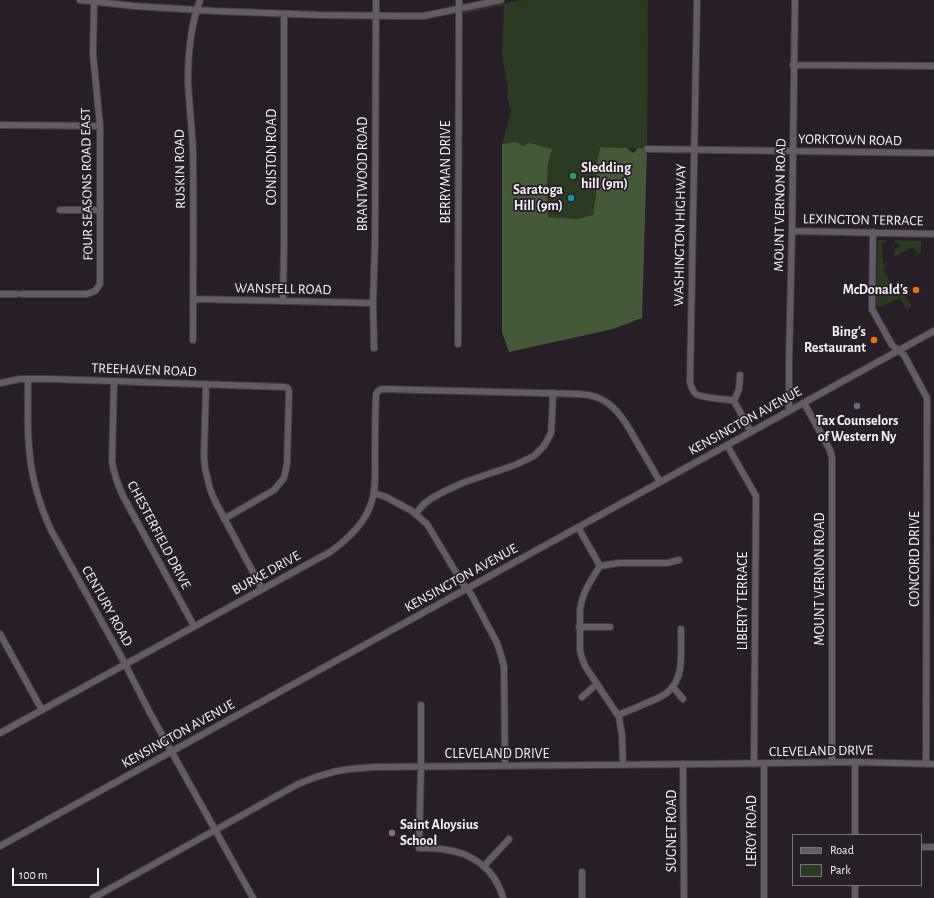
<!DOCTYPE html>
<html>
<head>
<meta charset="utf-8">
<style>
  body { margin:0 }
  #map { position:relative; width:934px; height:898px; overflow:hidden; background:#271e28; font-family:"Alegreya Sans",sans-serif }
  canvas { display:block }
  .legend { position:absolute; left:792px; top:834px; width:130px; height:52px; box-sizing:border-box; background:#271e28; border:1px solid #7a727b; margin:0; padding:5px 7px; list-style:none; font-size:12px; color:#f7f1f8 }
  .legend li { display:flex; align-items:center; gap:8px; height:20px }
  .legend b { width:20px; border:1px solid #7a727b }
  .scale { position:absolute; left:12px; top:868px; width:87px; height:18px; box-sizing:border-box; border:2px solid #f7f1f8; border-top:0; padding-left:5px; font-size:12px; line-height:14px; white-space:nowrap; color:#f7f1f8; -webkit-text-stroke:3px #271e28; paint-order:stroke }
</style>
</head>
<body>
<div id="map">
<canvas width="934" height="898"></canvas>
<ul class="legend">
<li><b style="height:5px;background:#655b67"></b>Road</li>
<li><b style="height:11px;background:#2b3b21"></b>Park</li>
</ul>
<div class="scale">100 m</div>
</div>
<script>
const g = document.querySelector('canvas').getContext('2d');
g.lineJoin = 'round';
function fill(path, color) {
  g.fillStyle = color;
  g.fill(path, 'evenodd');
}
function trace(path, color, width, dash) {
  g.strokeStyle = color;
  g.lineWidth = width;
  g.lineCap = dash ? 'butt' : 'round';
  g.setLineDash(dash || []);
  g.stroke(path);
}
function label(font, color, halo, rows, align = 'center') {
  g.font = font + ' "Alegreya Sans",sans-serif';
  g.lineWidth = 3.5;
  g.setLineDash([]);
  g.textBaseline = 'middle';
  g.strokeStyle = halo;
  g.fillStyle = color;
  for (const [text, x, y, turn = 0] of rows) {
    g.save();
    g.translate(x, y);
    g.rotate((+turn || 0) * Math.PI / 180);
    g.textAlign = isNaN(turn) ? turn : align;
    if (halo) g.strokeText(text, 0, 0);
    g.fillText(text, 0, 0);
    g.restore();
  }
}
const green = new Path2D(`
  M523,0H631V9V0H648L647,149L600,147L597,164V187L593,215L577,219L548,217L547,187L548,164L551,149L523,146L518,142L502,144L511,110L507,98L508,87L502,54L504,6L495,7L464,14V12Z
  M878,240H887L886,243H882L883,263H887L883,269L896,293L901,289L912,307L907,310L900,298L882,306L878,307L876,304Z
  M895,240L921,241V252L916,255L915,253L917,252L913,247L894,257L895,249L900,248L899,243L894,242Z`);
const forest = new Path2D(`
  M516,142L519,143L523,146L529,143L552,149L548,164L547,187L548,217L577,219L593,215L597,187V164L600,147L627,148L633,153L638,148L647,149L642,318L613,329L509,352L502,332V144Z`);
const minor = new Path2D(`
  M80,0L134,6L215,11L320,15L401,16H423L438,13L501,0
  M697,0L690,382C691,386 692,391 696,394C702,398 723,399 731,400L734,401L751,432
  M793,65L934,66
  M0,125L100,126
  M647,149L934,153
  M60,210H100
  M792,231L934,234
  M873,232L872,302V309L892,345L904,355L927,398L926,763
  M0,294H17
  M22,294H87L95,291L100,284V126L93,54L94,2
  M193,299L373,303
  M283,301L284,242V14
  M193,340C193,277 194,214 193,151C192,128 189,104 188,81C188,55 191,24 200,0
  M458,344L459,0
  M374,348L373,303L375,242L376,0
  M28,379C28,402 27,424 29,447C31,475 39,504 51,530L123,660L150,713L253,898
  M114,381L112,462C114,474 118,485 123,496L194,626
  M0,383L20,379H52L285,387L288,388L289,392L287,464L284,478L274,490L224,519
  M206,384L204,456L205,468L210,489L215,501L262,589
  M734,401L739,389L740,375
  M804,403L830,450L832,458V762
  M789,411V360L792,231L795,0
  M727,445L756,496L754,764
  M374,493L386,497L412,511L427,524L463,584L471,594L497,643L501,655L504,667L505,766
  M416,513L424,504L432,498L445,491L465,482L515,465L534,456L544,446L551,433L552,417L553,393
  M578,527L600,566
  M600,566C591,580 582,593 580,610V649C581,657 584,665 589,672L619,717L622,735L623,765
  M600,566L619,563H667L679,560
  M579,627H610
  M0,634L42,710
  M673,687L683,699
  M582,697L597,684
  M421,705V767L419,848C426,848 433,848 441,849C471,852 495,868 503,898
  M618,715C627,711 636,708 644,704C663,697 676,691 680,669C682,656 681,642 681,629
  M0,733L330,552C347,540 364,524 371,504C376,490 375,475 375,461C375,439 375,418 376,396C376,392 378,391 381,389L579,394C612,395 624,419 638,444C645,456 653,469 660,482
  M683,764L684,898
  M764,764V898
  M855,835V762
  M0,846L934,331
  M921,847H934
  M484,866L509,839
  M582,872V898
  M855,885V898
  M93,898L298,784L316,777L337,771L350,769L374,767L703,764L855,762L934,764`);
const markers = [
  [573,176,4,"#2e9e5b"],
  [571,198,4,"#0f9aa8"],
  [916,290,4,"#e8710a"],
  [874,340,4,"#e8710a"],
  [857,406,4,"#5c6f8a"],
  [392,833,4,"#8d6e63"]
];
const streetNames = [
  ["YORKTOWN ROAD",850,140,1],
  ["CONISTON ROAD",272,157,-90],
  ["RUSKIN ROAD",180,169,-91],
  ["BERRYMAN DRIVE",446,172,-90],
  ["BRANTWOOD ROAD",363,174,-90],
  ["FOUR SEASONS ROAD EAST",87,184,-91],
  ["MOUNT VERNON ROAD",780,205,-89],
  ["LEXINGTON TERRACE",863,220,1],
  ["WASHINGTON HIGHWAY",680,235,-89],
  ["WANSFELL ROAD",283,289,1],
  ["TREEHAVEN ROAD",144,370,2],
  ["KENSINGTON AVENUE",745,421,-29],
  ["CHESTERFIELD DRIVE",159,535,62],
  ["CONCORD DRIVE",915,559,-90],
  ["BURKE DRIVE",266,573,-29],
  ["KENSINGTON AVENUE",461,578,-29],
  ["MOUNT VERNON ROAD",820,579,-90],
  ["LIBERTY TERRACE",743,601,-90],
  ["CENTURY ROAD",107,606,61],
  ["KENSINGTON AVENUE",178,734,-29],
  ["CLEVELAND DRIVE",821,751,-1],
  ["CLEVELAND DRIVE",497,754],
  ["SUGNET ROAD",672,831,-90],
  ["LEROY ROAD",752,831,-90]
];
const poiNames = [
  ["Sledding",581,168,"left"],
  ["hill (9m)",581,184,"left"],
  ["Saratoga",563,190],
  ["Hill (9m)",563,206],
  ["McDonald's",908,290],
  ["Bing's",866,332],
  ["Restaurant",866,348],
  ["Tax Counselors",857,421,"center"],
  ["of Western Ny",857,437,"center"],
  ["Saint Aloysius",400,825,"left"],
  ["School",400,841,"left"]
];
fill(green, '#2b3b21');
fill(forest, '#445a36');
trace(minor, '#433b44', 8);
trace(minor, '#655b67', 6);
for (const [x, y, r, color] of markers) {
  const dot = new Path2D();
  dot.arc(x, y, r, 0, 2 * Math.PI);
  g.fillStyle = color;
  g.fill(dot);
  trace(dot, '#271e28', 1.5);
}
label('14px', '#f7f1f8', '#271e28', streetNames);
label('bold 14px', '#f7f1f8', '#271e28', poiNames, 'right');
</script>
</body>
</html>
